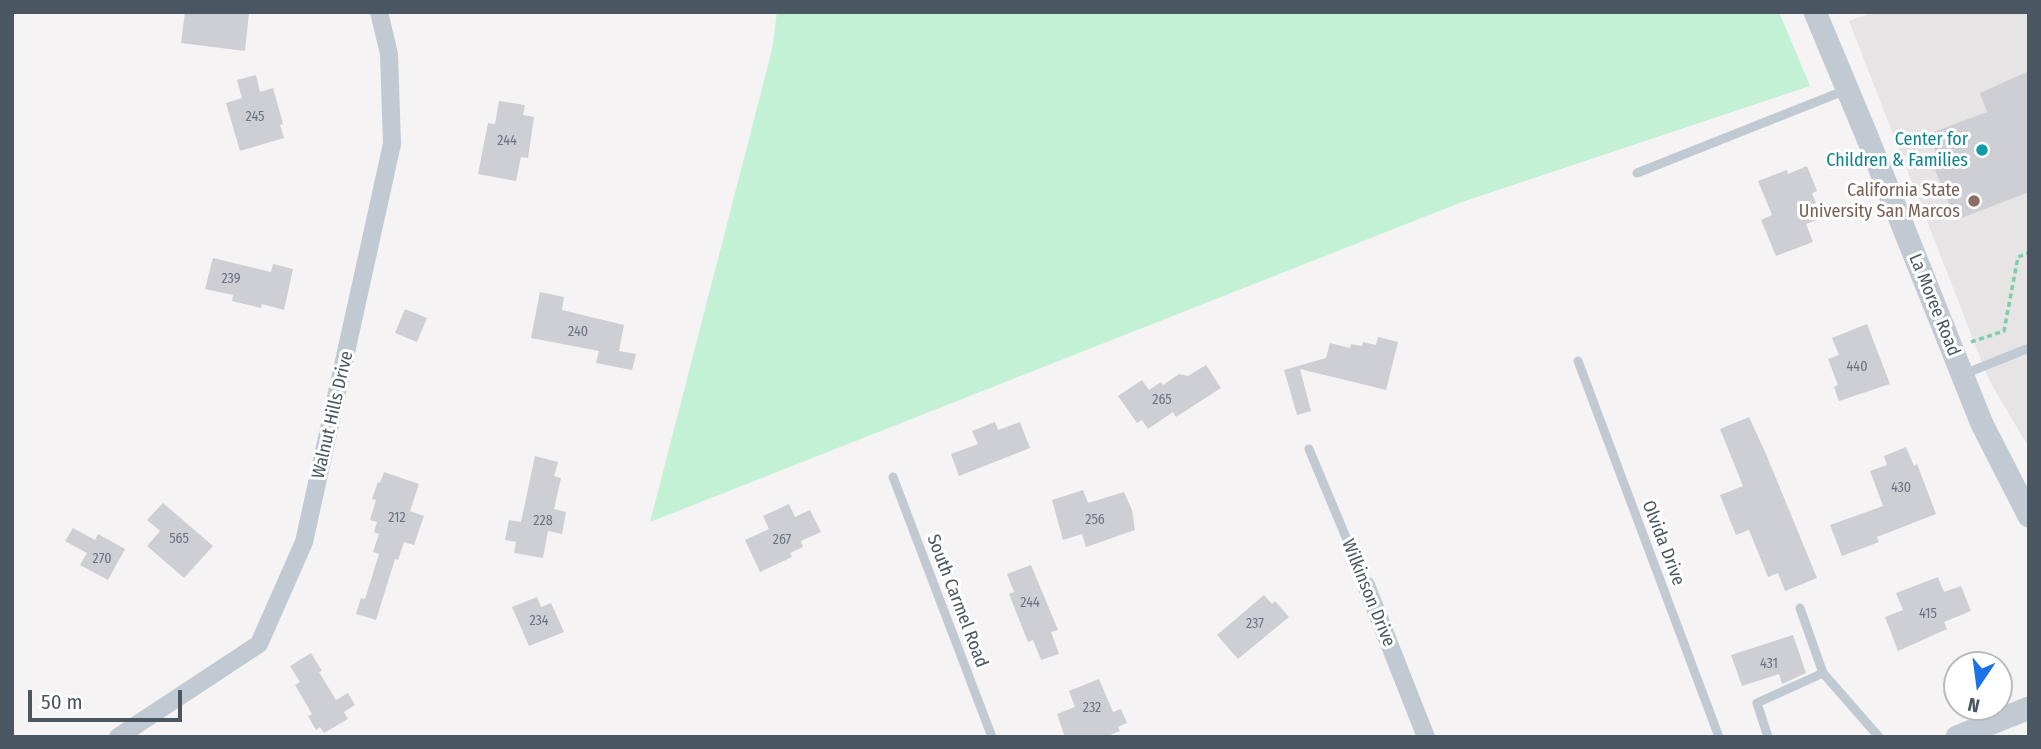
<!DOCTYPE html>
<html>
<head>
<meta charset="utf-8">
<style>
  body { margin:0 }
  #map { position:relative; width:2041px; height:749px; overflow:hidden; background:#f5f3f3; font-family:"Fira Sans Condensed",sans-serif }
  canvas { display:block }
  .frame { position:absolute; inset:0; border:14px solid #4a5661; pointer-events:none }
  .north { position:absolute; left:1943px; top:651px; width:70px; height:70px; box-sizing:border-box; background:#fff; border:2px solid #b7bbc0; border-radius:50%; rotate:193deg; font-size:19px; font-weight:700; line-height:28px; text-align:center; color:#4a5661 }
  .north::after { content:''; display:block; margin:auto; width:24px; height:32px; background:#1a73e8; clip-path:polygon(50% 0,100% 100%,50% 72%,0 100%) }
  .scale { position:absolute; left:28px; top:690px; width:154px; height:32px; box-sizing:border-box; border:4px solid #4a5661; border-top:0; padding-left:9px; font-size:21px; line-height:24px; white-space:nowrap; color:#4a5661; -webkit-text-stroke:5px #fff; paint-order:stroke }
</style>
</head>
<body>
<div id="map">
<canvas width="2041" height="749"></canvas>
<div class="frame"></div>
<div class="north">N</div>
<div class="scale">50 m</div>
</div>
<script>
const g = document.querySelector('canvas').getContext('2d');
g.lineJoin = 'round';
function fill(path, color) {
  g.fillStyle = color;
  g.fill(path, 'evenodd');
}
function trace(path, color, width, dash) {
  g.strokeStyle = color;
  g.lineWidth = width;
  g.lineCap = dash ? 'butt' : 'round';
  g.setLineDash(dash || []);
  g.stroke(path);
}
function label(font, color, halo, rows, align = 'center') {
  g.font = font + ' "Fira Sans Condensed",sans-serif';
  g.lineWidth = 6;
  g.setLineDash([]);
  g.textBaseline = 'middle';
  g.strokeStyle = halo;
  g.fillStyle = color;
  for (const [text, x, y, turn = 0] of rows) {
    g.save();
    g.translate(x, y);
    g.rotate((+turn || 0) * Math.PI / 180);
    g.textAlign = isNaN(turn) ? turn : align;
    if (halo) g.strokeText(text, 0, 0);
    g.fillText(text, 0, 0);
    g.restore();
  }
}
const education = new Path2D(`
  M1874,12H2029V448L1989,380L1849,21Z`);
const green = new Path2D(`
  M777,12H1779L1810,86L1462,202L650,522L772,50Z`);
const building = new Path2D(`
  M185,12H249L245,51L181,43Z
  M2029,71V192L1956,220L1935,170L1942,166L1928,134L1987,112L1980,93Z
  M256,75L260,92L273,88L283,124L280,125L284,138L240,151L226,103L242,98L237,80Z
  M499,101L525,105L523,115L534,117L528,158L521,157L516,181L478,174L488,123L495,124Z
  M1807,166L1817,191L1812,193L1816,203L1810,205L1816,220L1806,224L1813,242L1776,256L1761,220L1772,215L1758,181L1787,170L1788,174Z
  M213,258L271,272L273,264L293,269L284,310L262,304L261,308L232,301L233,295L205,289Z
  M540,292L564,297L562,310L624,325L619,351L636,354L632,370L596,363L599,351L531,338Z
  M405,309L427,318L417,342L395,333Z
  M1867,324L1890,384L1839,401L1834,387L1838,385L1828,359L1839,355L1832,338Z
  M1378,337L1398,342L1386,390L1300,369L1311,411L1297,415L1284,370L1326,358L1330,343L1350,348L1351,344L1362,346L1363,342L1376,345Z
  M1206,365L1221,388L1176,417L1173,412L1148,429L1142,420L1137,423L1118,396L1142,380L1149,390L1161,382L1163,385L1179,374L1188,376Z
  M1749,417L1766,454L1817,578L1785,591L1778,573L1768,577L1749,530L1736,535L1720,495L1743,486L1720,429Z
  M995,422L998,430L1020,422L1030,448L959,476L951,454L978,444L972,431Z
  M1906,447L1914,466L1917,464L1936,514L1877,537L1879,542L1842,556L1830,525L1883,506L1870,471L1887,465L1884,456Z
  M535,456L558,462L554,476L561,478L554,509L566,512L562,534L548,531L543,558L514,553L516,542L505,540L509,520L521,522Z
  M384,472L419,484L410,511L424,516L414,545L404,542L398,560L395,559L376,620L356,614L361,598L365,599L379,554L373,552L379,534L374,532L377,522L370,520L376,500L372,499L378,482L380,483Z
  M1083,490L1088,503L1124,492L1132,510L1135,530L1086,547L1082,534L1063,540L1052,500Z
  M163,503L213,546L184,578L147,546L160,531L147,520Z
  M789,504L795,517L810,510L821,532L801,541L803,547L790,553L792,557L760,572L745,540L769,529L763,516Z
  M73,528L95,540L98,534L125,549L108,580L80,565L87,553L65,541Z
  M1031,565L1058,630L1051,632L1059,654L1041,660L1033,640L1028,642L1009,594L1014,592L1007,574Z
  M1938,577L1944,592L1961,586L1971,611L1944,622L1947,629L1898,651L1885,617L1903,610L1896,593Z
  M1264,595L1272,604L1275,601L1289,617L1238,659L1217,635Z
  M537,597L541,607L551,603L564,632L529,646L512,607Z
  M1793,635L1806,673L1782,684L1779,674L1742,686L1731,655Z
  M311,653L322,671L319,672L336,700L348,693L355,705L344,712L348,719L324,733L320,727L316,730L308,716L312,714L295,685L300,682L290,666Z
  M1099,679L1113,712L1121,709L1127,723L1118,727L1120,731L1105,737H1065L1057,714L1075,707L1069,691Z`);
const path = new Path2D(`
  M1971,342L2004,331L2018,257L2029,253`);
const service = new Path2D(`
  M1637,173L1846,90
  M1578,361L1719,737
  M1964,374L2029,348
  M1309,449L1366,585
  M893,477L992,737
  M1800,608L1823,673
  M1768,737L1757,703L1823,673L1879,737`);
const minor = new Path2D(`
  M1366,585L1426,737
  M118,737L259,644L304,542L392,144L389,54L379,12`);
const tertiary = new Path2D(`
  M1815,12L1866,134L1982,424L2029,516
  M1957,737L2029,708`);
const markers = [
  [1982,150,7,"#0f9aa8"],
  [1974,201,7,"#8d6e63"]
];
const numberNames = [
  ["245",255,117],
  ["244",507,141],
  ["239",231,279],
  ["240",578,332],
  ["440",1857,367],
  ["265",1162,400],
  ["430",1901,488],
  ["212",397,518],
  ["256",1095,520],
  ["228",543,521],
  ["565",179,539],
  ["267",782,540],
  ["270",102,559],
  ["244",1030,603],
  ["415",1928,614],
  ["234",539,621],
  ["237",1255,624],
  ["431",1769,664],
  ["232",1092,708]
];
const cultureNames = [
  ["Center for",1968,140],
  ["Children & Families",1968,161]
];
const educationNames = [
  ["California State",1960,191],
  ["University San Marcos",1960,212]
];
const streetNames = [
  ["La Moree Road",1934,305,68],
  ["Walnut Hills Drive",333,415,-77],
  ["Olvida Drive",1663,543,69],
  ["Wilkinson Drive",1368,593,68],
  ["South Carmel Road",957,601,69]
];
fill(education, '#e6e4e5');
fill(green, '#c3f1d5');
fill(building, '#cdcfd5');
trace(path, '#7ad0a6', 3.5, [5, 3.5]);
trace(service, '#c1cad2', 9);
trace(minor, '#c1cad2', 18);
trace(tertiary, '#c1cad2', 23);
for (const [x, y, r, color] of markers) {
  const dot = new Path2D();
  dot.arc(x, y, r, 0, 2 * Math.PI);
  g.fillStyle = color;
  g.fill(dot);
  trace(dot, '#fff', 2.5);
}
label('14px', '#6b747e', null, numberNames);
label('18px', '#0d838f', '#fff', cultureNames, 'right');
label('18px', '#785e54', '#fff', educationNames, 'right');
label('18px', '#4a5661', '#fff', streetNames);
</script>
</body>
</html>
